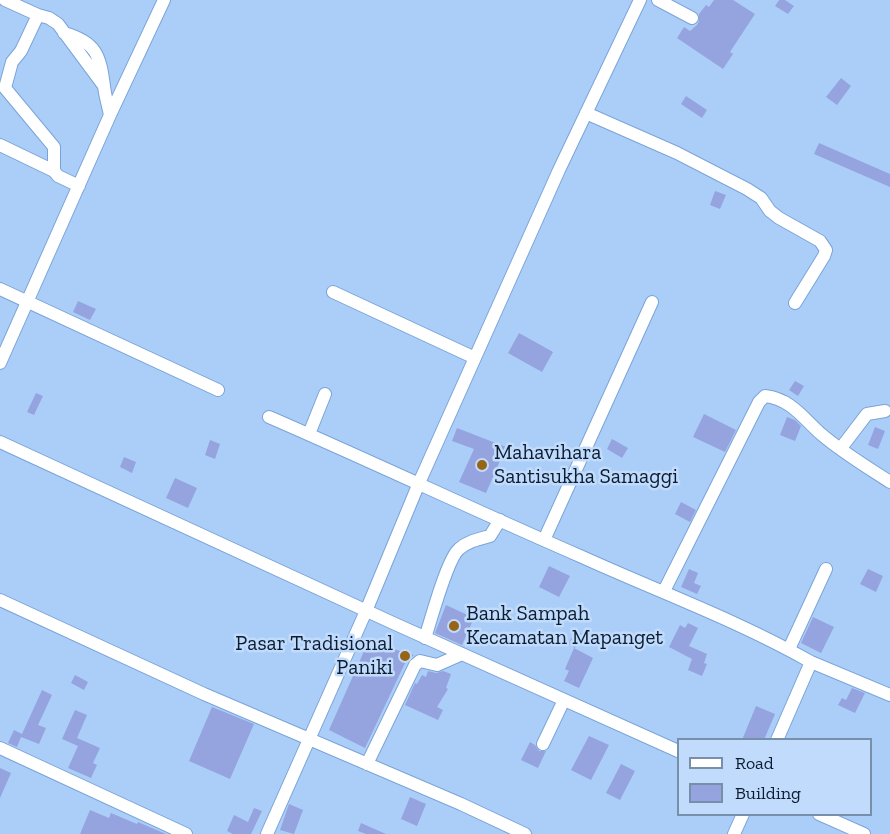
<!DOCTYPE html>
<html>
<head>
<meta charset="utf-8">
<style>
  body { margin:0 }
  #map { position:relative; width:890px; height:834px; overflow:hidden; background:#abcef9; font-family:"Zilla Slab",serif }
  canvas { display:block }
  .legend { position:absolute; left:677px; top:738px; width:195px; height:78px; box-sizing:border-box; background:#c0dbfb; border:2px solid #788faa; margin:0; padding:8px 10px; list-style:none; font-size:18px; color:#0d1d31 }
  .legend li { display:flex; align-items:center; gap:12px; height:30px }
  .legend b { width:30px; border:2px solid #788faa }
</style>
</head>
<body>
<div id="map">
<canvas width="890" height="834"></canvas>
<ul class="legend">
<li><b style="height:8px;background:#fff"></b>Road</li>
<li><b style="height:16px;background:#95a3df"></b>Building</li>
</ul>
</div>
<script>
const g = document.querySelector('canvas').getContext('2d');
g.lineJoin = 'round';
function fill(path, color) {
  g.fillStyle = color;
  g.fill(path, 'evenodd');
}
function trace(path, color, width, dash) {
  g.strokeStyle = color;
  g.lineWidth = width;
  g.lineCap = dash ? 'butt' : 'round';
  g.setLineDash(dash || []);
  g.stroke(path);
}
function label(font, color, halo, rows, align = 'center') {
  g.font = font + ' "Zilla Slab",serif';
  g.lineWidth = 5;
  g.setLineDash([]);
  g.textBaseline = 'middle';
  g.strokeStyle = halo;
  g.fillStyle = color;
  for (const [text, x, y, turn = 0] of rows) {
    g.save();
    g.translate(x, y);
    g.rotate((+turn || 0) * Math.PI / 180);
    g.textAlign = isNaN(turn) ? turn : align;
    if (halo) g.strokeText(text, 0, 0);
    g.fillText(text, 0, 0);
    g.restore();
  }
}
const building = new Path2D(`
  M714,0H733L755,14L730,52L733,54L723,69L677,38L684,27L690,31L697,25L699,21V14L706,5L709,7Z
  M779,0H785L794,6L788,14L775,6Z
  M841,78L851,86L837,105L826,97Z
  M686,96L707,110L702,118L681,104Z
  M819,143L890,174V187L814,154Z
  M715,191L726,195L720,209L710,205Z
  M78,301L96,309L90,320L73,312Z
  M519,333L553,352L542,372L508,353Z
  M795,381L804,386L798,396L789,390Z
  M36,393L43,396L34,415L27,412Z
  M704,414L736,430L725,452L693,437Z
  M787,417L795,420L801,426L795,441L780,435Z
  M875,427L885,431L878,449L868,445Z
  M457,428L506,447L486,493L459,482L474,449L452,441Z
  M612,439L628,448L622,458L607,449Z
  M210,440L220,444L215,459L205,455Z
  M124,457L136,462L132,473L120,467Z
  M175,478L197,488L188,508L166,498Z
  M681,502L696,510L690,522L675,514Z
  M549,566L570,576L559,597L539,587Z
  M689,569L698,573L694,583L701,586L697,594L681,587Z
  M868,569L883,576L876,592L860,584Z
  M446,605L474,618L462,645L435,633Z
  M813,617L834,627L821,653L801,643Z
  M688,623L698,628L689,646L707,654L704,663L707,664L702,676L688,670L692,659L669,647L680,625L685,628Z
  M576,630L582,634L575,648L568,644Z
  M377,639L390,648L414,655L406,661L365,748L329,730L365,649L370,651Z
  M574,648L593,658L579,688L564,681L569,671L565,669Z
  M428,671L436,673L443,671L451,674L446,688L448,689L437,707L443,710L438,720L405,705L415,683L417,684L422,675L426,677Z
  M75,675L88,682L84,690L71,683Z
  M852,688L865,693L855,713L838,705L842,698L846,700Z
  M42,690L52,695L38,725L46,728L39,744L21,737L17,747L8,743L14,730L22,734Z
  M756,706L775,714L764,740H742Z
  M212,707L254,724L230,779L189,761Z
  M75,710L87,715L77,738L100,748L93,763L97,765L91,778L68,768L78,746L62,739Z
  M589,736L609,745L591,780L571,770Z
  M530,742L535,745L539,751H546L538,768L521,760Z
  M621,764L635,771L620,800L606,793Z
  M0,768L11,773L0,798Z
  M410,797L426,804L417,826L401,819Z
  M289,804L303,810L294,834L280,830Z
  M254,808L262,811L251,834H233L227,831L234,815L248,822Z
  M90,810L109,818L111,813L137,824L138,822L166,834H80Z
  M361,823L386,834H366L358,831Z`);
const minor = new Path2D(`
  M5,0L38,15
  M658,0L692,18
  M64,33C96,42 100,55 104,86C105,96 108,105 110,115
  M586,113L677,153L747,189L761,198L770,211L779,218L820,241L826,250L824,256L795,303
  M0,145L54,171L58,176L79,186
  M54,171V147L5,88L12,62L21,51L38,15L49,18L58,24L104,86
  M0,289L218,390
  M333,292L475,358
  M0,363L110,115L164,0
  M269,417C373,462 476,511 580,556C657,591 737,620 811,662
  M309,434L325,394
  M0,442L393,623L678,751
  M841,448L867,414L885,411
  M544,540L652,302
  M664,591L759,402L765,396C791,399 803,418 821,434C842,452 867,467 890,482
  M0,600L204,694L461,804L525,834
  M425,638C431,620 447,559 459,549C468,541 479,539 490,536L500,520
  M789,649L826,569
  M777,740L811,662L890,695
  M543,744L564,700
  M0,748L186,834
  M367,764L415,665L420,661L437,665L462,654
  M819,814L864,834
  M267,834L366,611L419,483L559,170L640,0
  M734,834L743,814`);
const markers = [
  [482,465,6,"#966516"],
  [454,626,6,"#966516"],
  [405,656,6,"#966516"]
];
const poiNames = [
  ["Mahavihara",494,453],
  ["Santisukha Samaggi",494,477],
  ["Bank Sampah",466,614],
  ["Kecamatan Mapanget",466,638],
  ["Pasar Tradisional",393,644,"right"],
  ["Paniki",393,668,"right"]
];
fill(building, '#95a3df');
trace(minor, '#7aa4d7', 14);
trace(minor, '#fff', 12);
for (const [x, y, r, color] of markers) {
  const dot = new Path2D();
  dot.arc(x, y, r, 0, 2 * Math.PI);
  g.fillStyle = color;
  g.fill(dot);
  trace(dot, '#c0dbfb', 2);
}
label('21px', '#0d1d31', '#c0dbfb', poiNames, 'left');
</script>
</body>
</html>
